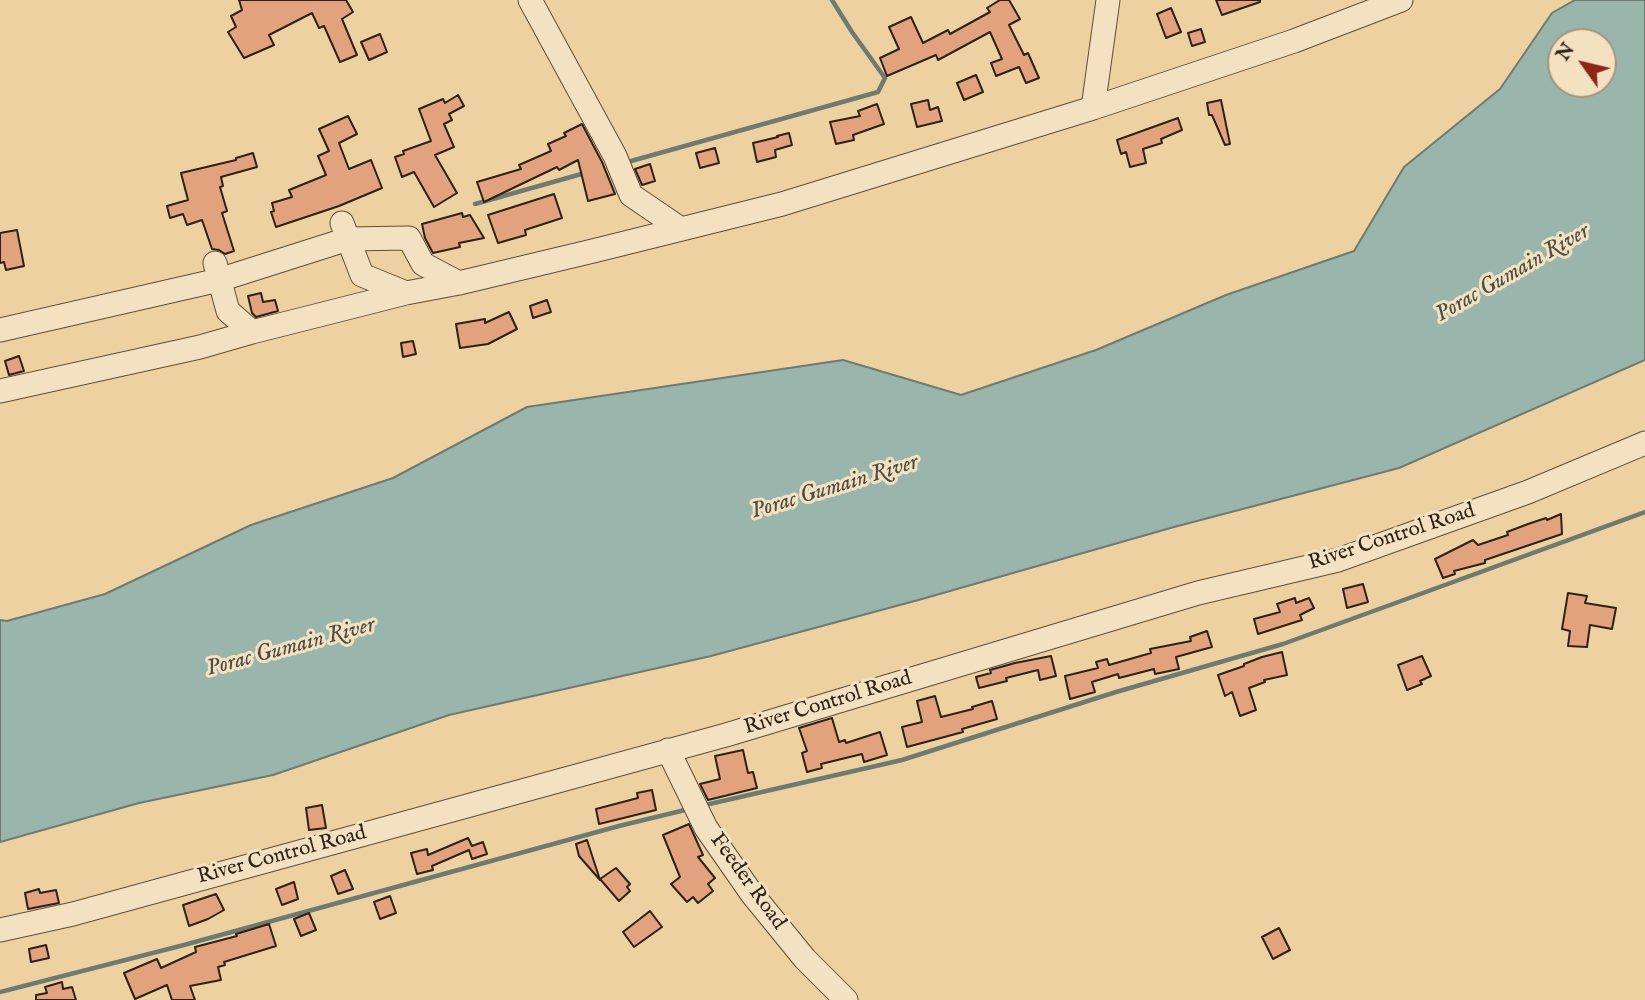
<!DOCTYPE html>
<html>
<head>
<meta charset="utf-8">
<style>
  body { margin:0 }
  #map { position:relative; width:1645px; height:1000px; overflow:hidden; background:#edd1a1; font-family:"IM FELL English",serif }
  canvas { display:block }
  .north { position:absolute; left:1547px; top:28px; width:70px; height:70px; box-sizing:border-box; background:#f3e1c2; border:2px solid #a4957e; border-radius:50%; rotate:304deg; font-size:19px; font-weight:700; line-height:28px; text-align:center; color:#2d2218 }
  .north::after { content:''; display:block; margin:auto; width:24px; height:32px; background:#8f2418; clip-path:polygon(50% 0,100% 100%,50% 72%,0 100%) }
</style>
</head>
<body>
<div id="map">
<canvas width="1645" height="1000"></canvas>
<div class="north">N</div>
</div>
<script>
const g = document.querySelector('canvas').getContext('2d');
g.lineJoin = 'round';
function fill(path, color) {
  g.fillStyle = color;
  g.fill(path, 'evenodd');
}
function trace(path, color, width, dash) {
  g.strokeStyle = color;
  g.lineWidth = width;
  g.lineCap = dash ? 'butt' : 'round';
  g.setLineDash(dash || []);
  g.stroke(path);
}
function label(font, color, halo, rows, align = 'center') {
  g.font = font + ' "IM FELL English",serif';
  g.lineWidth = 6;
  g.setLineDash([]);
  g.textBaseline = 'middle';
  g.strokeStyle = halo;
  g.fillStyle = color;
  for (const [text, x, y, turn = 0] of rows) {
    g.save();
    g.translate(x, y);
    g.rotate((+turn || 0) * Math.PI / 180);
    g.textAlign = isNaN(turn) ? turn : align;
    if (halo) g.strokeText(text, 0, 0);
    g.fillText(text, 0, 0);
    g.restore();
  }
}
const water = new Path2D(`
  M1575,0H1645V360L1399,468L1174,527L922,599L711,656L449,715L273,775L139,803L0,842V620L7,621L105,594L251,525L393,478L527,407L843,360L961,395L1096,350L1226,295L1354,251L1404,167L1500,89L1552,13ZM1561,42H1603V84H1561Z`);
const stream = new Path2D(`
  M624,163L878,92L885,78L852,32L832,0
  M475,204L585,173
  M705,805L902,760L1116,692L1283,644L1645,512
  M0,992L184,945L619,826L689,809`);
const building = new Path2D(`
  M239,0H346L353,12L342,19L357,55L340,62L324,26L319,28L312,13L269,35L274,45L244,58L228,32L236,27L231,16L242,10Z
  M1000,0H1009L1020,19L1009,25L1024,55L1028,53L1039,78L1026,83L1019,67L996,76L991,63L1002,59L990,32L938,60L936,55L887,76L880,58L899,49L889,27L911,17L923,43L948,30L950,34L990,12L987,8Z
  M1216,0H1260V2L1222,15Z
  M1171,8L1181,32L1166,38L1157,14Z
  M1201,29L1205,42L1192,46L1188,33Z
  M380,34L387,52L369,60L361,42Z
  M976,75L983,92L964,100L957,83Z
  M458,95L464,106L449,114L452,120L444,124L454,147L435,155L457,193L434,207L414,172L402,177L395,157L404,154L403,151L431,141L419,109L443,99L445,103Z
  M928,100L930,110L938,107L942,121L917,127L911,104Z
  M1221,100L1230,144L1225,145L1212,115H1209L1207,103Z
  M877,104L884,124L853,135L854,140L836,144L830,122L860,116L858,111Z
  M348,116L357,134L339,143L349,169L371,160L382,188L339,206L276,227L271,212L274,211L272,203L292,197L289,190L326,175L318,156L329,151L319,129Z
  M1178,118L1182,130L1161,139L1162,143L1143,149L1146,163L1130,167L1126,152L1121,154L1117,140Z
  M582,124L602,162L615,194L588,201L578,160L559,170L557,167L484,202L477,182L521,169L519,165L551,151L548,144L566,136L564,133Z
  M789,133L792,145L775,150L776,157L757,162L753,143L778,137L777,136Z
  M715,148L719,163L700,168L696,153Z
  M253,153L257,167L221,177L223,186L220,187L227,211L222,213L234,251L225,254L219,250L212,249L202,220L187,225L183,214L170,218L167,206L188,200L181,173L236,160V158Z
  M650,164L655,181L642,185L635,169Z
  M554,194L562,218L525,230L526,235L498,243L488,215Z
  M462,213L463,217L470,215L484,238L459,243L460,247L433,253L425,238L422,224Z
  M17,230L24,266L6,270L4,262L0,263V233Z
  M261,293L263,302L275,300L278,311L256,317L252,313L248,296Z
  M547,300L551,312L533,318L530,306Z
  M509,312L517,329L488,344L460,348L456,324L485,319V323Z
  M413,341L416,354L403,357L401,343Z
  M19,356L24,371L9,375L5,361Z
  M1561,514L1562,534L1485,560V563L1454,571L1455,574L1443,578L1435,559L1473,540L1478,545L1508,535L1507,532L1528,524L1546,518L1547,520Z
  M1363,584L1368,602L1347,608L1343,589Z
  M1568,593L1587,596L1585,603L1616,608L1612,629L1590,625L1587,647L1568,646L1570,631L1562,629Z
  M1295,598L1296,603L1309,598L1314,608L1300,615L1302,620L1258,634L1254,619L1280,612L1277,604Z
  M1207,631L1212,647L1176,657L1179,669L1155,674L1154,669L1119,678L1118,674L1092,682L1095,692L1070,699L1065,676L1098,668L1096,662L1107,659L1109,665L1151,653L1150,649L1191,641L1190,637Z
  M1282,652L1287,675L1264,680L1265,682L1249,688L1256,710L1240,716L1232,692L1225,696L1218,675L1244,666V664L1262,657Z
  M1051,656L1056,676L1040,680L1038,670L1006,678L1007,681L979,688L976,677L991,673L990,670L1015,663Z
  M1422,656L1431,676L1420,681L1422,684L1407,690L1398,665Z
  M935,696L941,717L973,709L972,707L992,701L997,719L962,729L963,732L907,747L902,727L922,722L917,701Z
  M832,718L839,742L845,740L846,743L880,732L887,755L864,762L862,754L821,764L822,768L807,772L802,753L807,751L799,728Z
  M743,750L748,773L753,772L757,788L708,800L700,784L720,779L715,756Z
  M652,790L656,810L599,824L596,809L638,798L637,793Z
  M322,805L326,828L309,830L306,808Z
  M689,824L703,855L698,857L715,878L708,884L713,891L698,903L693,897L687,902L671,884L680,877L663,835Z
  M468,838L472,846L483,842L487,854L472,859L469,850L432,866L433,870L417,874L411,853L427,849L428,855Z
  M587,840L600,880L579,856L576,844Z
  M616,868L630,884L627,887L630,891L619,901L600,879Z
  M345,870L353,889L338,894L331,876Z
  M294,882L298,899L282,905L276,889Z
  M39,889L40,893L56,890L59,903L28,909L25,893Z
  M216,894L224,910L208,919L189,926L183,905Z
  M390,896L396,913L380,919L374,902Z
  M650,911L662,927L634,947L623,932Z
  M309,913L316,930L301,936L294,919Z
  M269,924L276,946L224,962L225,965L218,967L221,980L190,986L195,1000H172L167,985L135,999L124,973L157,959L161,968L196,952L195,947L237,936L236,934Z
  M1279,928L1290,950L1273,959L1262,937Z
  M46,945L49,958L31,962L29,949Z
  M62,982L63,989L72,987L76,1000H36V995L47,993L45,987Z`);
const minor = new Path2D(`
  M530,0L615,156L631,195L681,229
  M1093,108L1108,0
  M342,223L362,275L406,293
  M215,263L228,311L252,332
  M0,330L219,280L348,239L409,238L423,264L459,283
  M0,391L200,347L252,332L406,293L459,283L597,250L782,204L1093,108L1294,41L1401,0
  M668,750L706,828L752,894L805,959L846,1000
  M0,930L73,914L726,735L1198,593L1338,560L1528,492L1645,443`);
const streetNames = [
  ["River Control Road",1392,538,-18],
  ["River Control Road",828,704,-17],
  ["River Control Road",282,856,-15],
  ["Feeder Road",747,882,54]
];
const waterNames = [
  ["Porac Gumain River",1513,274,-30],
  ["Porac Gumain River",835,488,-17],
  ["Porac Gumain River",291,648,-15]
];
fill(water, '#9ab6ac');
trace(water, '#6e7b71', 2);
trace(stream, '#6e7b71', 4.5);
fill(building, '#e1a27d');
trace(building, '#2d2218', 2);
trace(minor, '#5d4e3a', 25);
trace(minor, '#f3e1c2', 23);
label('21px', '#2d2218', '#f3e1c2', streetNames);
label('italic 23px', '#4e4e44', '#f3e1c2', waterNames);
</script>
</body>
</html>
